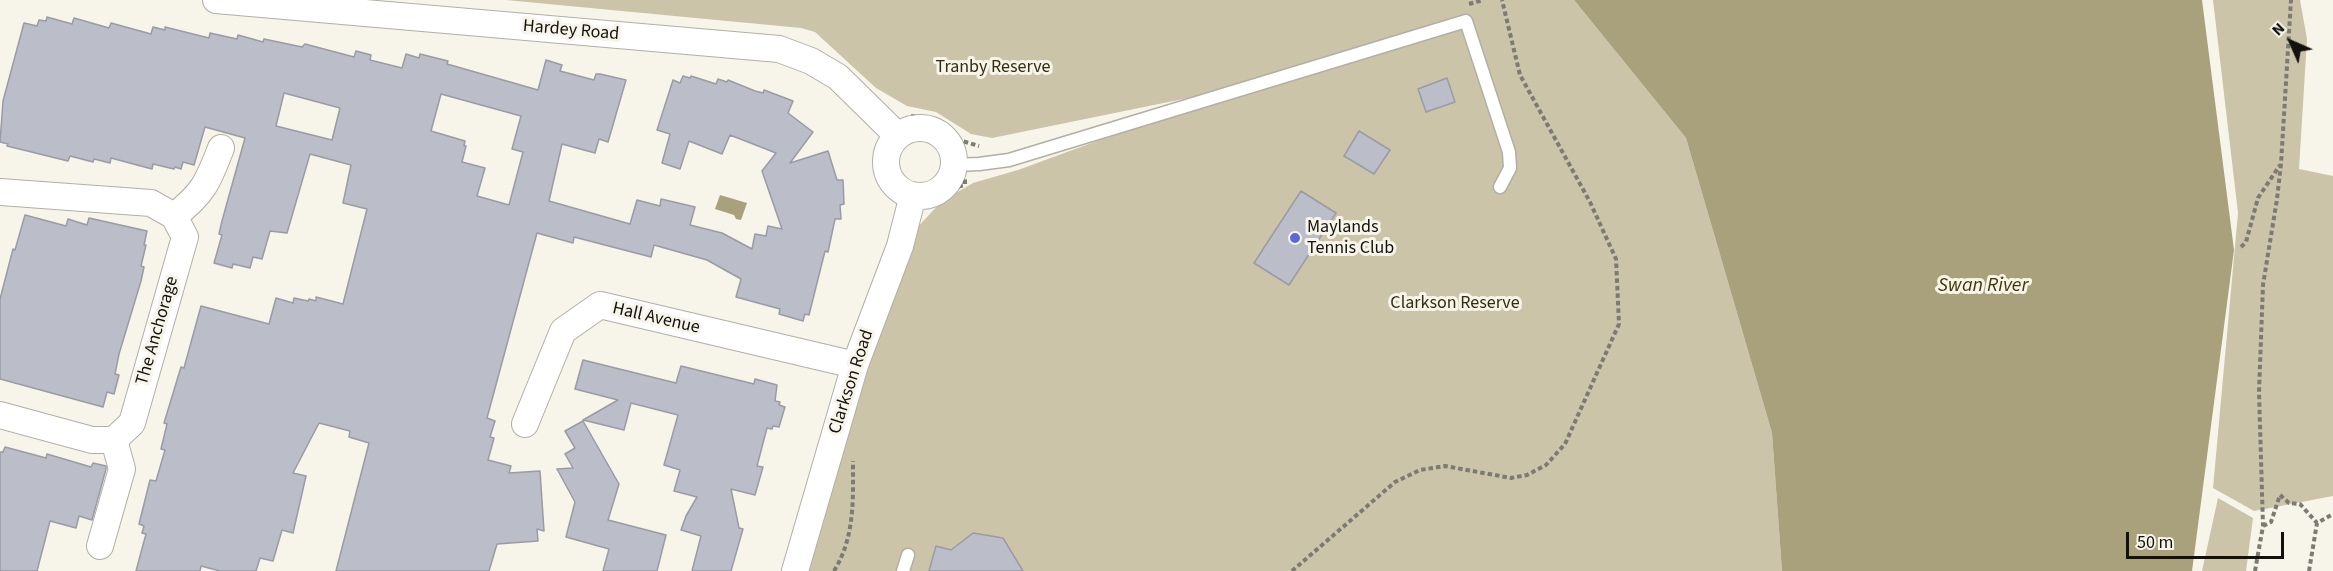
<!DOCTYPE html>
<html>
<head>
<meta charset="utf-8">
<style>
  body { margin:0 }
  #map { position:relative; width:2333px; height:571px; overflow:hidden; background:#f7f4e9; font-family:"Source Sans 3",sans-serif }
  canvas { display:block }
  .north { position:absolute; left:2261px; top:12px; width:60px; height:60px; -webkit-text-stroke:4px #f7f4e9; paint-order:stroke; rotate:315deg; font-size:16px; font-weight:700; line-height:24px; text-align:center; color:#12110d }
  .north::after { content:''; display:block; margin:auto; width:21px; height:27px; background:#12110d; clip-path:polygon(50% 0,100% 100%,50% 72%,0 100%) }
  .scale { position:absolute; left:2126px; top:532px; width:158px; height:27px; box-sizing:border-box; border:3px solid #12110d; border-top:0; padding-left:8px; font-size:18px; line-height:21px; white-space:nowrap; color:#12110d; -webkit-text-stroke:4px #f7f4e9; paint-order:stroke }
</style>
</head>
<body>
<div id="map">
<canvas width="2333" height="571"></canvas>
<div class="north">N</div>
<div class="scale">50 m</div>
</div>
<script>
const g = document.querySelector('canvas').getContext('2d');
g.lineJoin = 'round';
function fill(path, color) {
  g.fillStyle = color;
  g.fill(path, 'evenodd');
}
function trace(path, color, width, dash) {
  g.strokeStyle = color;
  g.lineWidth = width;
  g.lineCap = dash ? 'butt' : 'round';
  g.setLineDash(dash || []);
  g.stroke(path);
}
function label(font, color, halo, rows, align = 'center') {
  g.font = font + ' "Source Sans 3",sans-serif';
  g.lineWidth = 6;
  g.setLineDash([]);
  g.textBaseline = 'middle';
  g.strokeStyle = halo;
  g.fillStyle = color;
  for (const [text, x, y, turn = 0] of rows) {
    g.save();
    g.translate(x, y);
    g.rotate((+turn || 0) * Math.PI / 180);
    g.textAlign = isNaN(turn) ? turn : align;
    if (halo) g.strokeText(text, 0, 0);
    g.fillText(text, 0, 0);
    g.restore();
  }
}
const green = new Path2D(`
  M506,0H1574L1686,138L1772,433L1782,571H795L900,246L942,201L973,183L1018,170L1247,86L992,138L971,134L936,112L907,106L876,88L815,32L801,28Z
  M2213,0H2300L2307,39L2299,169L2333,176V496L2254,511L2213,488L2238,213Z
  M2218,498L2253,518L2246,571H2202Z`);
const water = new Path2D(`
  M1574,0H2202L2234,250L2192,571H1782L1772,433L1686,138Z
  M720,195L747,203L741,220L736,219L734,215L715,209Z`);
const building = new Path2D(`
  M47,17L72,24L74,18L109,28L111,23L151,34L153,27L165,30V27L209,38L210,33L237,39L238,35L263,42L264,39L302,47L305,44L354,57L356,51L371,55L370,60L402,68L406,54L419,58L420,54L448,61L447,64L538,90L546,60L562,65L560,71L594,80L596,74H600L626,80L608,142L599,139L595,153L562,144L549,201L630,224L637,200L660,206L661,199L695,207L690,225L722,233L752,249L755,234L766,236L768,226L782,229L762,171L776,153L730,135L722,154L689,141L680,169L662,163L670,134L657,130L673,80L680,83L683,76L690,78L691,76L716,84L718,79L727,82L728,80L755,91L763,93L764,90L793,101L788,113L813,132L790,163L828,151L837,180H843L844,204L840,205L841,219H835L828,252L825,251L809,315L805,314L803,321L779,314L780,309L736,297L741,279L707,260L654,245L651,257L574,237L573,243L537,233L487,418L495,421L490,437L494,438L488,460L511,466L509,473L540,471L544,531L537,529L538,541L497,544L489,571H336L369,443L349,437L350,431L319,423L293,473L306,476L293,533L282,530L273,561L260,558L256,571H220L201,566L200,571H136L146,534L142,533L144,526L139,524L150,480L156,481L165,450L161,449L167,424L164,423L181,367L184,368L201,306L269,324L276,298L293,303L294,298L308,301L309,299L316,301V297L343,304L367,209L343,203L351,165L310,154L287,233L270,231L262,259L253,257L250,268L233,264L232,268L214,263L222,235L219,234L222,221L245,138L205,127L194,165L183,162L181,169L175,167L174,169L153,164L152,169L111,158L110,163L94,159L93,162L70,156L68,161L7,146L8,144L0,142L3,101L24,23L37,26L39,20L46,21ZM284,93L340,108L332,140L276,126ZM441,94L521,116L512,149L523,152L509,205L477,196L485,168L462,162L466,146H464L465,141L431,131Z
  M1447,78L1455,102L1426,112L1418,89Z
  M1359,131L1390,150L1374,174L1344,156Z
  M1301,191L1336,213L1289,285L1254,263Z
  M25,215L66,226L68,219L87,225L89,218L147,231L144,245H146L141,266L144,267L141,281L119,354L115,374L119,375L114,394L107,392L103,407L0,379V299L13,249L15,250Z
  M583,360L676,383L681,366L754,384L755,379L777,385L775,401L780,402L779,405L785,407L779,427L773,426L772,429L767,428L757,466L763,467L755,495L731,489L739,528L743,529L731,571H692L701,536L681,530L686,516L697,497L674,491L680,470L664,465L678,415L631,403L624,430L583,420L618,400L575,389Z
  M583,421L619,484L608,520L666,535L657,571H603L609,549L566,537L575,502L557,469L573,468L565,454L575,448L565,431Z
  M5,447L46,458L47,454L91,467L93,463L106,466V469L92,520L79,516L76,528L50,521L37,571H0V452H3Z
  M973,533L1003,538L1023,571H929L936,546L951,550Z`);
const path = new Path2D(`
  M1469,4L1483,0
  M911,116L932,120L959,140L979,146
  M935,204C943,192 951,188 965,185V178
  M2241,247L2246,242L2258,198L2280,165
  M2263,526L2271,522L2280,495L2289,503L2300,504L2317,523
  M834,571C855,537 853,500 853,461
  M1292,571L1395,482L1420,470L1445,466L1511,478L1527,475L1546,465L1565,444L1619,324L1616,259L1590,202L1520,75L1502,0
  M2255,571L2263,526L2259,392L2263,285L2277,199L2281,164L2291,0
  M2309,571L2317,523L2333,514`);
const lane = new Path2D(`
  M954,165L979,164L1009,160L1466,21L1509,152L1510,168L1500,187
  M903,571L908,555`);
const street = new Path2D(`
  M216,0L779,49L811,61L838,77L897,135
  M886 162a34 34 0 1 1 68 0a34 34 0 1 1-68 0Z
  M0,192L151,203L174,216L185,237L132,423L114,440H92L0,415
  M174,216C203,194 208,182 221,148
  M525,424L563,331L600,305L855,365
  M100,546L122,469L114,440
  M795,571L855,365L900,246L913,195`);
const markers = [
  [1295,238,6,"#5d65dd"]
];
const streetNames = [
  ["Hardey Road",571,31,5],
  ["Hall Avenue",656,319,13],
  ["The Anchorage",158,331,-74],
  ["Clarkson Road",852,382,-72]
];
const parkNames = [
  ["Tranby Reserve",993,68],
  ["Clarkson Reserve",1455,304]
];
const poiNames = [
  ["Maylands",1307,228],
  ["Tennis Club",1307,249]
];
const waterNames = [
  ["Swan River",1983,287]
];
fill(green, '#cbc4a9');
fill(water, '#a9a07c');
fill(building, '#bbbdc8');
trace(building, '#999ba5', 1.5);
trace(lane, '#b2afa5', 15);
trace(street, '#b2afa5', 28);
trace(path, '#7c7a73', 4, [4.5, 3]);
trace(lane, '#fff', 12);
trace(street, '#fff', 26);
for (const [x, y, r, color] of markers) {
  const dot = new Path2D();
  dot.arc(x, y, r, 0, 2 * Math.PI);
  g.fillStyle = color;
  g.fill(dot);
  trace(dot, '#f7f4e9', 2);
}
label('18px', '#12110d', '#f7f4e9', streetNames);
label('18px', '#352d0e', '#f7f4e9', parkNames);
label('18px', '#12110d', '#f7f4e9', poiNames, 'left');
label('italic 20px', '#413606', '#f7f4e9', waterNames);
</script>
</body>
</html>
